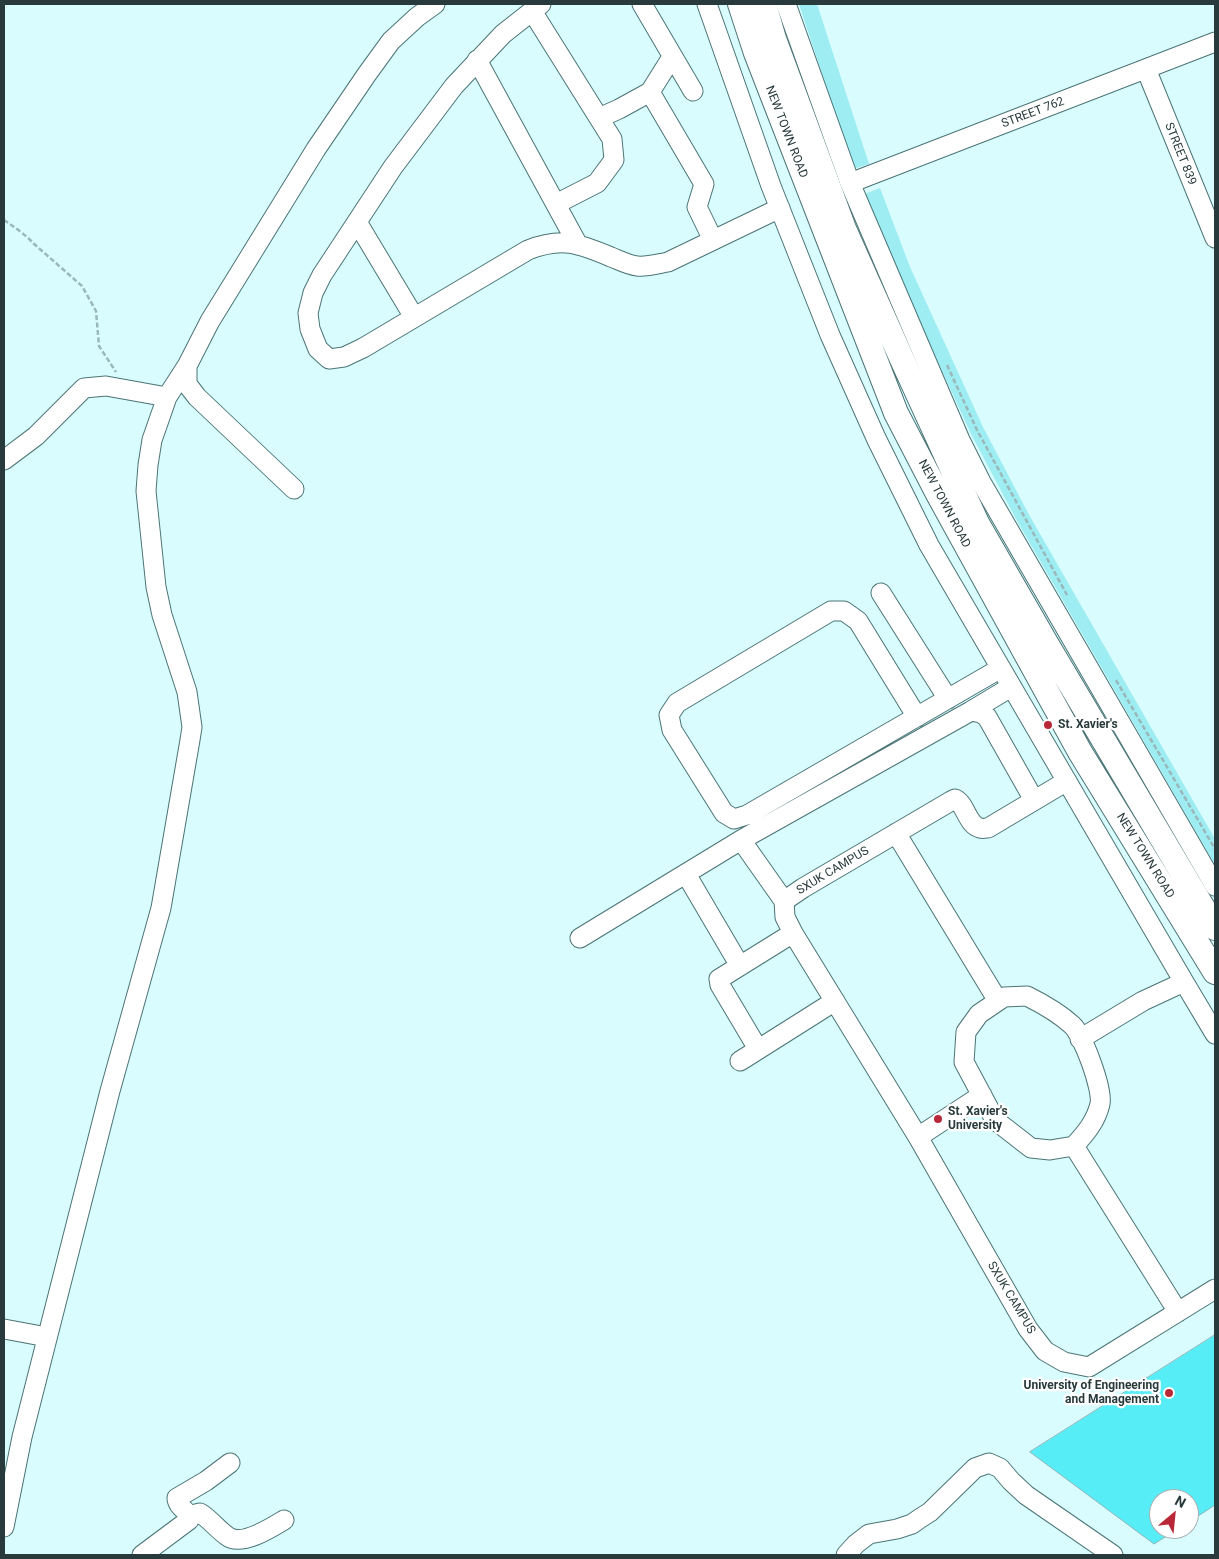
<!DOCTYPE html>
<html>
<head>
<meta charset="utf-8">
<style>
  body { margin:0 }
  #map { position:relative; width:1219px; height:1559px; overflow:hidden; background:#d9fcfe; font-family:Roboto,sans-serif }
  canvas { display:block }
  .frame { position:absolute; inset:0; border:5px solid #283a3b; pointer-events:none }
  .north { position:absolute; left:1149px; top:1489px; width:50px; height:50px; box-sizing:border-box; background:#fff; border:1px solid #a9b0b1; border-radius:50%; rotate:28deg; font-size:14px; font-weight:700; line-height:20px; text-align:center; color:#283a3b }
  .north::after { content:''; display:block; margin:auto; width:18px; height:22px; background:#b92838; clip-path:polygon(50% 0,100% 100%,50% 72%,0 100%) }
</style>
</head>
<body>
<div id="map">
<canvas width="1219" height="1559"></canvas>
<div class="frame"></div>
<div class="north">N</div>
</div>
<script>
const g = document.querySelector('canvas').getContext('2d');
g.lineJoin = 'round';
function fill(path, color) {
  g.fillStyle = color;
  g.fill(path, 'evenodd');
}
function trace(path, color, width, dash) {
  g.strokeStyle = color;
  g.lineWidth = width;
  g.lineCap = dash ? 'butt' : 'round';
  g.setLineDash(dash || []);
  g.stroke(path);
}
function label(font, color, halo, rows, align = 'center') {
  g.font = font + ' Roboto,sans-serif';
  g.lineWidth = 4.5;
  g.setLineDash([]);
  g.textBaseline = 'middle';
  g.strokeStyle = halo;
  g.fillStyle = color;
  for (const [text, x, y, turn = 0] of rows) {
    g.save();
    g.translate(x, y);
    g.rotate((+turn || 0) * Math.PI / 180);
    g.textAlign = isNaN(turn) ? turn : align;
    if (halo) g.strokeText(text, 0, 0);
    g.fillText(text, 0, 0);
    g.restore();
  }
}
const green = new Path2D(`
  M799,4H817L869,164L853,169Z
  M880,188L910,267L983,427L1028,513L1215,839V865L1016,519L971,434L897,273L865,194Z`);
const building = new Path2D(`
  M1215,1335V1505L1189,1522V1499H1159V1529H1178L1154,1544L1030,1452Z`);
const path = new Path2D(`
  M4,220C13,226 26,235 33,243L82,286L96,311L99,346L116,372
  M947,365L977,430L1067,595
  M1116,680L1215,849`);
const minor = new Path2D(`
  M541,4L503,34L454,86L393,167L322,275L313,293L308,313L310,329L318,349L329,359L344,357L363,348L528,250C562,237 578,243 611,257C619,260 628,265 637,266C647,267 657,264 668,262L780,208
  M642,4L693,91
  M707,4L771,186L830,335L876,438L929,545L1184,982L1215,1034
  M786,4L850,183L960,440L981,482L1215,886
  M532,11L612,139L614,160L597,183L556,204
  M477,60L578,245
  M1146,69L1215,238
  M650,92L704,184L697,207L713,240
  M599,118L619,109L650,92L672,57
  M850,183L1215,42
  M357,222L414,317
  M4,460L36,436L84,388L106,386L167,397
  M294,489L197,397L187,384V366L210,321L316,149L367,74L391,41L417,17L435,4
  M881,593L948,699
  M971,711L1011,687
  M917,717L858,621L844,611H831L677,703L669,715L672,730L724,813L734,819L747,815L1001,668
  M896,833L998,1001
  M741,840L784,901
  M686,874L740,966
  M580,938L741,840L971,711L981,713L987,717L1034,800
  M1027,996C1043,1004 1058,1012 1072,1025C1083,1035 1103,1089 1100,1104C1096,1121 1086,1133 1074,1146L1050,1150L1031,1148L995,1120L964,1062L966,1032L979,1014L1004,997Z
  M1080,1039L1143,1001L1184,982
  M758,1049L720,985L719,979L793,933
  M740,1061L835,1001
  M982,1095L918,1137L1028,1329L1045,1351L1064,1362L1089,1367L1215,1289
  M918,1137L793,933L785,917L784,901L803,888L951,801L955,799C966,804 967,825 980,828C983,829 986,828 988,828L1067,781
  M1074,1146L1178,1312
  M4,1329L47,1337
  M190,1517L196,1514L200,1513C210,1519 217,1529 227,1536C241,1547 271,1528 284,1520
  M4,1527L22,1437L110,1091L161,908L190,740L192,727L187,692L162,615L156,587L146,491L148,465L152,440L167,397L187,366
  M142,1555L189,1520L190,1517C187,1511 177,1506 177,1498L206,1481L230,1463
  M846,1555L856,1544L869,1534L897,1529L912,1524L919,1519L930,1512L975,1468L989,1463L1000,1468L1011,1481L1026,1495L1113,1555`);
const major = new Path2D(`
  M740,4L756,53L896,413L938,494L1080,752L1215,972
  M764,4L774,39L844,229L901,357L977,523L1046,643L1215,928`);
const markers = [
  [1048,725,5,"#b92838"],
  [938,1119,5,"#b92838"],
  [1169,1393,5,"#b92838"]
];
const streetNames = [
  ["STREET 762",1033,113,-21],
  ["NEW TOWN ROAD",786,132,69],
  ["STREET 839",1180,154,68],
  ["NEW TOWN ROAD",944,504,62],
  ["NEW TOWN ROAD",1145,856,58],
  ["SXUK CAMPUS",833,871,-31],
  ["SXUK CAMPUS",1011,1298,59]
];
const poiNames = [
  ["St. Xavier's",1058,725],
  ["St. Xavier's",948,1112],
  ["University",948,1126],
  ["University of Engineering",1159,1386,"right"],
  ["and Management",1159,1400,"right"]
];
fill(green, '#9dedf2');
fill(building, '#57edf6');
trace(building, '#8bb6b9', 1);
trace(minor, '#4b7476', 21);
trace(major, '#4b7476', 26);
trace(path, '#9ab7b9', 2.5, [5, 2.5]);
trace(minor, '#fff', 19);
trace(major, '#fff', 24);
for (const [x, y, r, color] of markers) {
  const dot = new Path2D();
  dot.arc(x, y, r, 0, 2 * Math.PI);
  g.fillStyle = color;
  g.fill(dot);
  trace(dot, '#fff', 2);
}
label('12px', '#283a3b', '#fff', streetNames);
label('bold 12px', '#283a3b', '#fff', poiNames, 'left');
</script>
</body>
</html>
